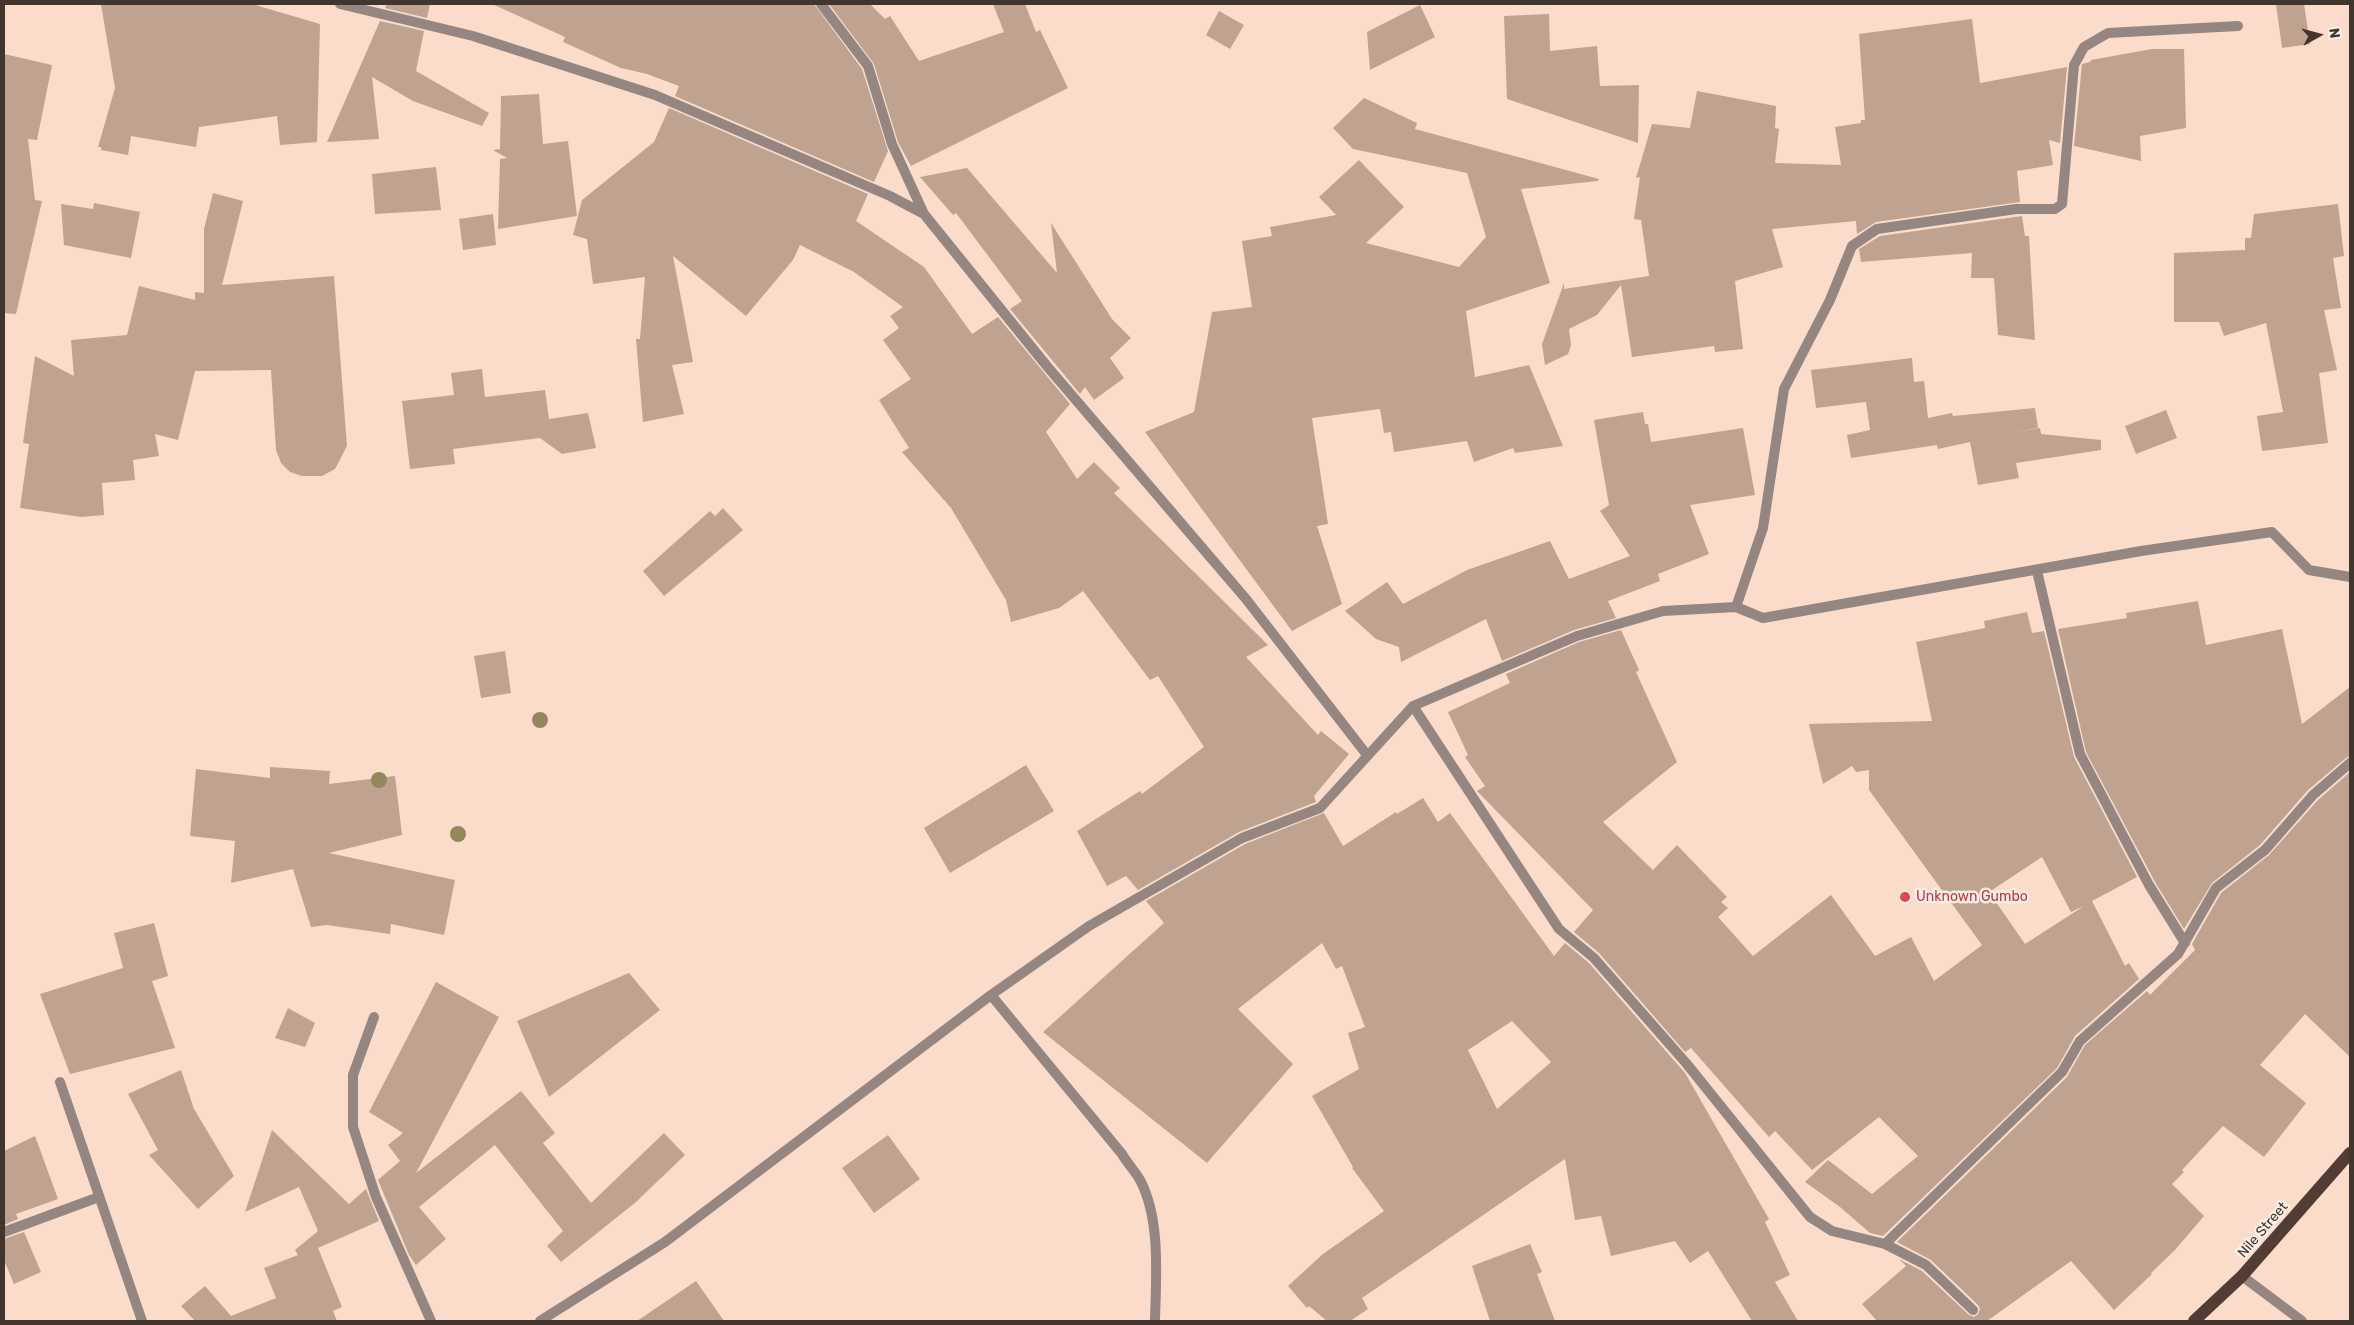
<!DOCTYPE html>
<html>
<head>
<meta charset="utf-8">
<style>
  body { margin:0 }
  #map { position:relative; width:2354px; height:1325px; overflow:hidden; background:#fbdcca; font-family:Rubik,sans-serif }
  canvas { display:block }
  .frame { position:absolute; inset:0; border:5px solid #41352e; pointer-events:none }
  .north { position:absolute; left:2294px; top:10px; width:50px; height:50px; -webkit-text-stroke:4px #faeee6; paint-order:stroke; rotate:83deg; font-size:14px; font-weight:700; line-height:20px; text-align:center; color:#41352e }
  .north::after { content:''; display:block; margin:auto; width:18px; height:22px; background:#41352e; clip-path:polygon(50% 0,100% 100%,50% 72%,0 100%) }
</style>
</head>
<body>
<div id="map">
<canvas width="2354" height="1325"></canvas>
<div class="frame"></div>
<div class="north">N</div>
</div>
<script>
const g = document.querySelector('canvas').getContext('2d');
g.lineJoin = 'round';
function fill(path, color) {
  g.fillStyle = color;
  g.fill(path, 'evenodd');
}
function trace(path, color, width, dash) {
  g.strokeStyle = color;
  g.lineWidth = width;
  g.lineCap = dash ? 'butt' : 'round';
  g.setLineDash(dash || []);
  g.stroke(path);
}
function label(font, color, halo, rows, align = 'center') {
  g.font = font + ' Rubik,sans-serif';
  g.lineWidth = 5;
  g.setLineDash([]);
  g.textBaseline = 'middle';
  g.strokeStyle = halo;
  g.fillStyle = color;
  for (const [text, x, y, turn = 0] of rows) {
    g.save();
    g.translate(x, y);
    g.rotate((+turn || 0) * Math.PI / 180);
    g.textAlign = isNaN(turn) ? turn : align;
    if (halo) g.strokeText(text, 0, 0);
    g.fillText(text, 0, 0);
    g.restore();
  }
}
const building = new Path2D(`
  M101,4H252L320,24L317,142L280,145L277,116L199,127L196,147L131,136L128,155L101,150V147H98L115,88Z
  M387,4H430L427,18L385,8Z
  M492,4H814L862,69L888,151L874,182L675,96L679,86L647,74L621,68L563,42L565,37Z
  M829,4H870L885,19L890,16L919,61L1004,32L993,4H1025L1036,32L1040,30L1068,88L911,166L898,142L874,64Z
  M2276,4H2304L2310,44L2282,48Z
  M1420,5L1435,37L1370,70L1367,32Z
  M1219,11L1244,25L1230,49L1206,35Z
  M1549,14L1550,51L1597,46L1600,86L1639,85L1638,143L1507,99L1504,16Z
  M1972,19L1980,83L2067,67L2060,143L2049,140L2053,165L2017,171L2020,202L1876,222L1857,234L1856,221L1772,229L1783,267L1735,281L1743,349L1715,352L1714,346L1632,357L1621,285L1597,315L1569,329L1571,345L1568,354L1545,365L1542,344L1564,283V289L1649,276L1641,220L1634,219L1640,177L1636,178L1652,124L1690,128L1697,91L1776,106L1775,128L1779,129L1775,163L1841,165L1835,127L1861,123V120H1865L1859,34Z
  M380,21L424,31L416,71L489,113L482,126L413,101L372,77L379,139L327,142Z
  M2152,49H2184L2186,128L2140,136L2141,161L2074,146L2082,64L2090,62L2091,60Z
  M4,54L52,65L37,140L28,139L35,200L42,201L16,314L4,313Z
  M539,94L543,144L568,141L577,216L498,229L500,159L507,158L493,150L500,149L501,96Z
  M1364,98L1417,123L1415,129L1599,179L1598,181L1521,189L1550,283L1466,311L1475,377L1529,365L1563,446L1515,453L1513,448L1474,462L1467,441L1394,452L1391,432L1384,433L1380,409L1312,418L1328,524L1317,526L1342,604L1292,631L1145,432L1194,412L1212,312L1252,307L1242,241L1272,236L1270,227L1336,215L1319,197L1359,160L1404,207L1366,243L1459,267L1486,237L1467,173L1353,149L1333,128Z
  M669,108L868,194L856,221L924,267L972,334L998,317L1070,404L1046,432L1077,479L1094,462L1120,488L1114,493L1268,645L1246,657L1318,735L1321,731L1349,754L1314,796L1316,802L1239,832L1138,890L1126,876L1107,886L1077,831L1140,791L1142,794L1204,747L1158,676L1150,680L1083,591L1059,608L1011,622L1006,600L951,508L902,452L909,448L879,400L911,379L883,340L899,328L890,316L903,307L854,272L800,245L793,260L746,316L673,256L693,362L672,365L684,414L643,422L636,339H640L645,277L593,284L587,239L573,235L582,200L654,142Z
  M436,167L441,210L375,214L372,174Z
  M967,168L1057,273L1051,223L1112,319L1131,338L1110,358L1124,378L1094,400L1085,387L1080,394L1010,309L1022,301L956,213L953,215L920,177Z
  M213,193L243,201L222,285L334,276L347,446L335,469L322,476H302L290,472L281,463L276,450L271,370L195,371L178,440L155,434L159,456L133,460L135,480L102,483L104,515L81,517L20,508L29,444L23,443L35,356L74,376L71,340L127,335L139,286L195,300V292L204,293V229Z
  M94,203L140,212L131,258L64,245L61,204L93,209Z
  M2338,204L2344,256L2333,258L2341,308L2324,310L2337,370L2319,373L2328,443L2262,451L2257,416L2283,412L2266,323L2224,336L2219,322H2174V253L2245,250V238H2251L2254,214Z
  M493,214L496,245L463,250L459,219Z
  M2022,216L2025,236H2029L2035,340L1998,335L1994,278H1971L1972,253L1861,262L1859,249L1880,236Z
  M1912,358L1914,382L1924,381L1928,418L1952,413L1953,416L2035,408L2038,428L2012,433L2040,428L2041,434L2101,440V450L2016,463L2019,478L1978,485L1970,442L1938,449L1937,445L1851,458L1847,435L1870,430L1866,402L1816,408L1811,370Z
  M482,369L485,397L545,390L549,419L588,413L596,448L562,454L540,438L453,449L455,464L410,469L402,401L454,395L451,373Z
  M2166,410L2177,438L2136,454L2125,426Z
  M1643,412L1645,424H1648L1651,442L1743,428L1755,495L1690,505L1709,554L1658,574L1660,581L1608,601L1616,618L1574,630L1502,661L1486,619L1401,662L1399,647L1376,639L1345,611L1387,582L1403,604L1467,570L1550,541L1569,579L1630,556L1600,511L1609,505L1594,420Z
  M723,508L743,530L664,596L643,571L710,511L715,516Z
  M2198,601L2206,645L2282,629L2302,724L2350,687V756L2346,758L2308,790L2260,845L2212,883L2184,929L2155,882L2086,752L2058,629L2127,618L2126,613Z
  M2027,612L2032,633L2044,631L2074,757L2137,877L2092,901L2125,966L2129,963L2139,979L2075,1036L2057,1068L1883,1236L1870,1233L1840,1207L1805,1182L1828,1160L1872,1194L1918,1156L1879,1117L1812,1170L1775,1131L1769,1137L1691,1048L1685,1052L1599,953L1574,932L1593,910L1477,791L1485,786L1465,757L1468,755L1448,712L1510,683L1506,674L1579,642L1621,630L1639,670L1636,672L1677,762L1603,822L1653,870L1677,845L1727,897L1721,902L1728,908L1718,917L1753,956L1831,895L1875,956L1911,937L1934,981L1982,945L1869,790V770L1856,772L1852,766L1823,784L1809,724L1932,721L1916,642L1985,628L1984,621ZM2042,857L2071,912L2084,906L2025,944L1989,892Z
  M505,651L511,693L481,698L474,656Z
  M1026,765L1054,811L950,873L924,828Z
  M270,767L330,771L329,784L395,776L402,835L329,853L455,880L444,935L391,924L390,934L327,925L311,927L293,869L231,883L235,841L190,836L196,769L270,778Z
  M2350,772V1057L2305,1014L2260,1065L2306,1103L2264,1157L2223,1126L2182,1170L2184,1172L2172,1184L2204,1216L2175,1250L2151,1273L2152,1274L2114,1310L2071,1261L1987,1321H1877L1862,1304L1906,1266L1899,1259L1922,1271L1969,1315L1974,1317L1978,1314L1980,1309L1978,1305L1931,1260L1897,1242L2067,1077L2085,1045L2147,991L2150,995L2195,950L2192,944L2221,893L2269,855L2318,800Z
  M1423,798L1438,822L1450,813L1554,956L1565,943L1589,963L1685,1073L1769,1219L1765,1222L1790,1275L1775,1282L1798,1321H1752L1708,1251L1690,1263L1675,1241L1611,1256L1601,1216L1575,1220L1565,1159L1362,1298L1368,1309L1350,1321H1327L1309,1306L1307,1308L1288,1286L1323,1254L1384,1211L1352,1168L1353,1167L1312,1096L1359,1069L1348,1033L1365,1027L1342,966L1336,969L1322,943L1238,1009L1293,1064L1207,1163L1043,1032L1164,923L1146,901L1245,844L1324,813L1343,846L1396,812L1397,814ZM1512,1021L1551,1062L1497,1109L1468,1050Z
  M154,923L168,976L152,981L175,1048L70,1074L40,994L123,968L114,933Z
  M629,973L660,1010L549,1097L517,1021Z
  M436,982L499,1017L416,1173L521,1091L555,1133L543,1143L591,1203L664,1133L685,1155L636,1202L561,1262L547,1246L563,1231L495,1145L419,1207L446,1239L416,1265L409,1255L378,1180L400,1161L388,1145L403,1133L369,1112Z
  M288,1008L315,1023L305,1047L275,1038Z
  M181,1070L194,1109L234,1176L198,1209L149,1155L158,1150L128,1094Z
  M272,1130L349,1204L366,1189L379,1221L318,1248L342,1307L333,1311L337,1321H195L181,1306L205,1286L231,1316L276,1298L264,1268L298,1255L295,1250L318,1231L299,1187L245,1212Z
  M888,1135L920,1179L874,1213L842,1168Z
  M35,1136L58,1199L16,1214L18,1219L4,1225V1151Z
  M24,1232L41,1272L14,1284L4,1260V1239Z
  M1530,1244L1542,1272L1537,1274L1555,1321H1490L1472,1266Z
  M696,1281L724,1321H637Z`);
const minor = new Path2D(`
  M340,4L473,36L655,95L890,196L924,214L1046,365L1246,599L1367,755
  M821,4L868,66L892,144L924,214
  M2037,571L2080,754L2149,885L2185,943
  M1736,607L1763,528L1784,389L1830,300L1852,246L1877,229L2016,209H2055L2062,204L2074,65L2084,47L2108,33L2238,26
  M1413,706L1559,929L1594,958L1686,1063L1810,1217L1832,1231L1885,1244L1926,1265L1973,1310
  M991,995L1122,1154C1127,1163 1135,1171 1140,1180C1161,1219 1156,1278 1155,1321
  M374,1017L353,1075V1127L376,1197L431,1321
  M60,1082L142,1321
  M4,1232L99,1197
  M1885,1244L2062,1072L2080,1041L2178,954L2216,888L2265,850L2313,795L2350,763
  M2242,1276L2302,1321
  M540,1321L665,1242L991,995L1089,926L1242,838L1320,808L1413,706L1577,636L1663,611L1736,607L1763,618L2141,551L2272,532L2309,570L2350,577`);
const primary = new Path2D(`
  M2194,1321L2242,1276L2350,1153`);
const trees = [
  [540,720],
  [379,780],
  [458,834]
];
const markers = [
  [1905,897,6,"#e0444e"]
];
const healthNames = [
  ["Unknown Gumbo",1916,897]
];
const streetNames = [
  ["Nile Street",2263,1230,-49]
];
fill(building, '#bfa290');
trace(minor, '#958681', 10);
trace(primary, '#533c33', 12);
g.fillStyle = '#91885c';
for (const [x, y] of trees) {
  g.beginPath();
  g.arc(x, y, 8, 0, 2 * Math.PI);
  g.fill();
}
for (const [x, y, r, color] of markers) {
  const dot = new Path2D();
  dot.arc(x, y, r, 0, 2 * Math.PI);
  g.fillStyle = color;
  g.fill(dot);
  trace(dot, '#faeee6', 2);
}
label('14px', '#be3a42', '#faeee6', healthNames, 'left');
label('14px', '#41352e', '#faeee6', streetNames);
</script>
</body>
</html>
